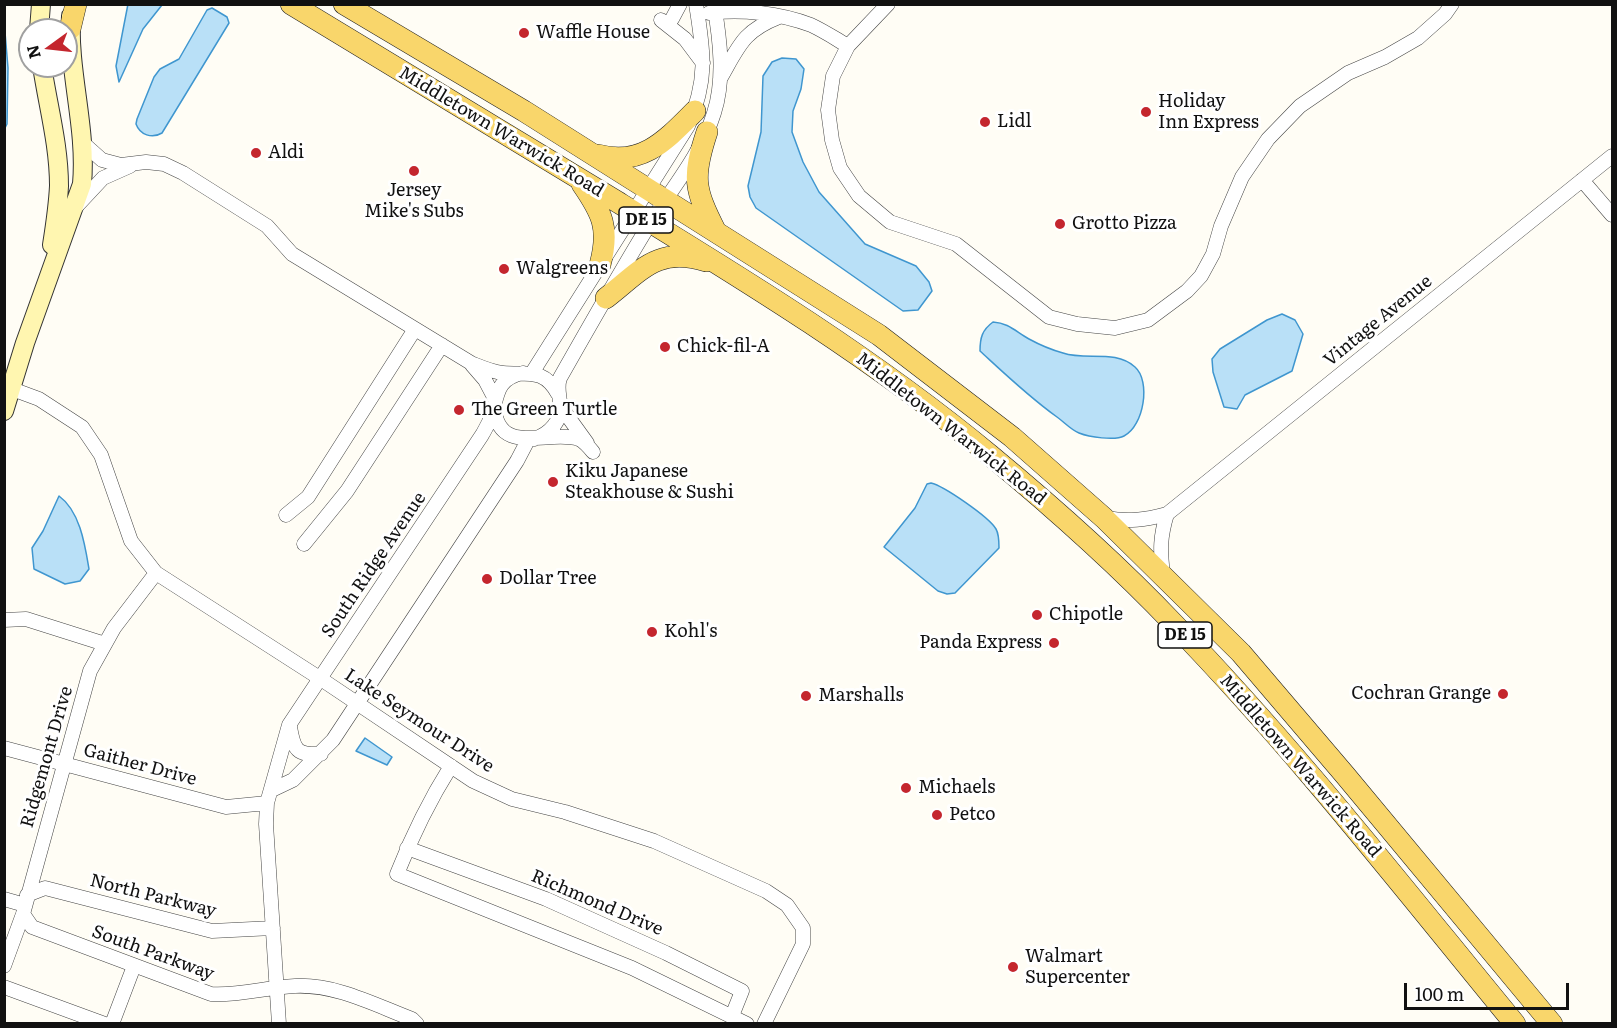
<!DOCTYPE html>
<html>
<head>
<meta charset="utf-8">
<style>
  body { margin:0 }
  #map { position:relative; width:1617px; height:1028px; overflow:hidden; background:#fffdf5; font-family:Literata,serif }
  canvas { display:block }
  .frame { position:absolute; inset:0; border:6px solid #111; pointer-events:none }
  .north { position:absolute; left:18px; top:18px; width:60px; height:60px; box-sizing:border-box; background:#fff; border:2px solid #a0a0a0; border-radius:50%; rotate:255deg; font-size:16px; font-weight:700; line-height:24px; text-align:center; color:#111 }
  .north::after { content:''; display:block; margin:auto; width:21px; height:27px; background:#c4262e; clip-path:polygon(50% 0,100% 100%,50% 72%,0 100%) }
  .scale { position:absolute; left:1404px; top:983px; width:165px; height:27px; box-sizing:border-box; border:3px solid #111; border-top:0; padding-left:8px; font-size:18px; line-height:21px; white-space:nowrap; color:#111; -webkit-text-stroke:4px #fff; paint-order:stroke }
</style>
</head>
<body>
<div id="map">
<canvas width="1617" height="1028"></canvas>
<div class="frame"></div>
<div class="north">N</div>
<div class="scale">100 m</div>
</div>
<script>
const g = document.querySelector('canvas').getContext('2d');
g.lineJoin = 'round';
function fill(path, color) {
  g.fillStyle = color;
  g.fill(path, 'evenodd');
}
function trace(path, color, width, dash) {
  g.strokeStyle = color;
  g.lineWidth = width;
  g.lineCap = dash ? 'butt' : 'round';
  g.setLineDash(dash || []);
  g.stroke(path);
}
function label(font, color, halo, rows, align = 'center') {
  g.font = font + ' Literata,serif';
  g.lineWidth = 6;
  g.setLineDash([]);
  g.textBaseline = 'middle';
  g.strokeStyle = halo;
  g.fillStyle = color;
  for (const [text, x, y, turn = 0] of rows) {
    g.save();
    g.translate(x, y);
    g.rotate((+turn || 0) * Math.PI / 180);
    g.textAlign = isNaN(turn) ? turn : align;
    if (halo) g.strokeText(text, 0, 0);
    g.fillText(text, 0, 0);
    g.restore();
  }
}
const water = new Path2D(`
  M128,4L162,5L143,29L119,82L116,66Z
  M212,8L227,17L229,23L162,133C152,139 140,135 136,124L137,119L154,77L160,69L179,59L207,10Z
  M5,32L8,68L7,124L5,128Z
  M782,58L796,59L804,69L801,89L793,111L792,132L803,162L819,192L865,244L916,266L929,282L932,291L918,310L903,311L756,208L750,197L748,186L761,132L763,76L772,62Z
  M1282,314L1295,320L1303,334L1292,371L1245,395L1237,409L1224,407L1213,372L1212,359L1220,349L1267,320Z
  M993,322C1009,323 1016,332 1029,339C1040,345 1052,350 1063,353C1086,361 1115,349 1135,367C1151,381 1144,426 1124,436C1115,441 1089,437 1079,433C1071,430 1064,422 1057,417C1029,397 1005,374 980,351C980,338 982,330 993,322Z
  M931,483C944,486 989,517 996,529C999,534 999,542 999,548L955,593L947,594L938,591L884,547L915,508L927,484Z
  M59,496C80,511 85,545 89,569L80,581L65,584L34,569L32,548L43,531Z
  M365,738L392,757L387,765L356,751Z`);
const street = new Path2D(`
  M888,4L848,46L833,76L828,110L832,140L840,168L859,196L890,222L956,244L1049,317L1077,324L1115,328L1148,320L1187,291L1201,276L1213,254L1221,226L1242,177L1268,139L1300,106L1348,73L1385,57L1418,38L1445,14L1452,4
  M709,13C742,9 779,13 811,25C824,31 836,39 848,46
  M672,19L680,4
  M661,20L685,39L703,63
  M720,79C739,46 743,31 779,17
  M83,143L102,160L121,165L146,162L164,164L183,173L267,226L292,254L471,363C481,367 492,372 503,373C528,375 544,368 558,394
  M1582,180L1612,215
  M75,208L103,178L130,166
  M472,365L485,380L495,399
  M532,373L688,126C708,80 704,53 696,4
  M4,386L39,399L82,427L101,455L131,541L156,573L321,679L473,781L512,799L565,812L654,841L766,891L787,905L803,928V944L764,1024
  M494,406C498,458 549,429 579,439C585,442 589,447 593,452
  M561,407L587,443
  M534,439C550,434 563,420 560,402C559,393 557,386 560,378C590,325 620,272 652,220C674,186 702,152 714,113C725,79 720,39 714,4
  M286,515L308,497L415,329
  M1106,518C1128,522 1145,520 1167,514L1612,156
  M304,544L347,491L442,345
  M1163,574C1160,550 1160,537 1167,514
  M4,620L26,619L105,644
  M290,727C294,751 297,755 321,754
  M4,748L226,807L267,803
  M451,766C429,801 412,836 397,874L632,968L747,1024
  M272,790L293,780L333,740L517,461L528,440
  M407,848L546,899L666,953L742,991L732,1016
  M27,895L45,888L212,931L273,928
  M4,899L25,905
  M23,914L32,927L211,994C239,996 267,987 295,986C336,984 375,1005 412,1019L417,1024
  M4,966L23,914L90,671L114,628L156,573
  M4,987L105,1024
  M112,1024L134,966
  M279,1024L266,824L267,803L289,725L482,435C485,430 488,424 491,418C498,396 495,379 523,373`);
const secondary = new Path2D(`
  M39,30L41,4
  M42,66C48,106 59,145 59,186C58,206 55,226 52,245
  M4,411L25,343L82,184C87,127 68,73 71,16`);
const primary = new Path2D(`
  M291,4C399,70 508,135 616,201C745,280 873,358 990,455C1054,508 1117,564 1174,624C1296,750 1404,889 1515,1024
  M344,4L524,111L879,335L1012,437L1104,518L1241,653L1345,775L1552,1024
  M70,29L76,4
  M707,132C692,177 694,189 716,232
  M598,155C642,167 666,140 695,111
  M582,184C602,213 610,228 600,265
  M606,298C641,271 657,246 706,261`);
const markers = [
  [524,33,6,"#c4262e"],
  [1146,112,6,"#c4262e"],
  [985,122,6,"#c4262e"],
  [256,153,6,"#c4262e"],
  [414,171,6,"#c4262e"],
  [1060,224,6,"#c4262e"],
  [504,269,6,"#c4262e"],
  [665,347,6,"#c4262e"],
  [459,410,6,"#c4262e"],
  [553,482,6,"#c4262e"],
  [487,579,6,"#c4262e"],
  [1037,615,6,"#c4262e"],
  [652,632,6,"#c4262e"],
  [1054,643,6,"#c4262e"],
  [1503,694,6,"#c4262e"],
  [806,696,6,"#c4262e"],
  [906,788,6,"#c4262e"],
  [937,815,6,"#c4262e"],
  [1013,967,6,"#c4262e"]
];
const shields = [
  [646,220,54],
  [1185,635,54]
];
const shieldNames = [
  ["DE 15",646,220],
  ["DE 15",1185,635]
];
const poiNames = [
  ["Waffle House",536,33],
  ["Holiday",1158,102],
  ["Inn Express",1158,123],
  ["Lidl",997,122],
  ["Aldi",268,153],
  ["Jersey",414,191,"center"],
  ["Mike's Subs",414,212,"center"],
  ["Grotto Pizza",1072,224],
  ["Walgreens",516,269],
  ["Chick-fil-A",677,347],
  ["The Green Turtle",471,410],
  ["Kiku Japanese",565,472],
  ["Steakhouse & Sushi",565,493],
  ["Dollar Tree",499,579],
  ["Chipotle",1049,615],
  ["Kohl's",664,632],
  ["Panda Express",1042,643,"right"],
  ["Cochran Grange",1491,694,"right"],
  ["Marshalls",818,696],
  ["Michaels",918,788],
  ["Petco",949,815],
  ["Walmart",1025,957],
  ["Supercenter",1025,978]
];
const streetNames = [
  ["Middletown Warwick Road",501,132,31],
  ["Vintage Avenue",1378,321,-39],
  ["Middletown Warwick Road",951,429,38],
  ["South Ridge Avenue",374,565,-56],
  ["Lake Seymour Drive",419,721,33],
  ["Ridgemont Drive",47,757,-74],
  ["Gaither Drive",140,765,15],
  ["Middletown Warwick Road",1300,766,49],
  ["North Parkway",153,896,14],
  ["Richmond Drive",597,903,23],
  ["South Parkway",153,953,20]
];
fill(water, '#b9e0f7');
trace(water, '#3f96cf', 1.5);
trace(street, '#444', 15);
trace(secondary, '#333', 20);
trace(primary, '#222', 22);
trace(street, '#fff', 14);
trace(secondary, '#fff6b0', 18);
trace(primary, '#f9d66b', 21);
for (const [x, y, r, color] of markers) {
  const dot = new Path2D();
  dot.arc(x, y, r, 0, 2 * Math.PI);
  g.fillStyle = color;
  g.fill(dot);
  trace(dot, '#fff', 2);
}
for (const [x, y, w] of shields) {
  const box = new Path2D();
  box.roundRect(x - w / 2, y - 13, w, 26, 4.5);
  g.fillStyle = '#fff';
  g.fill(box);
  trace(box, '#111', 1.5);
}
label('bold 16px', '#111', null, shieldNames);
label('18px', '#111', '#fff', poiNames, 'left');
label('18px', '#111', '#fff', streetNames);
</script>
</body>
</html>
